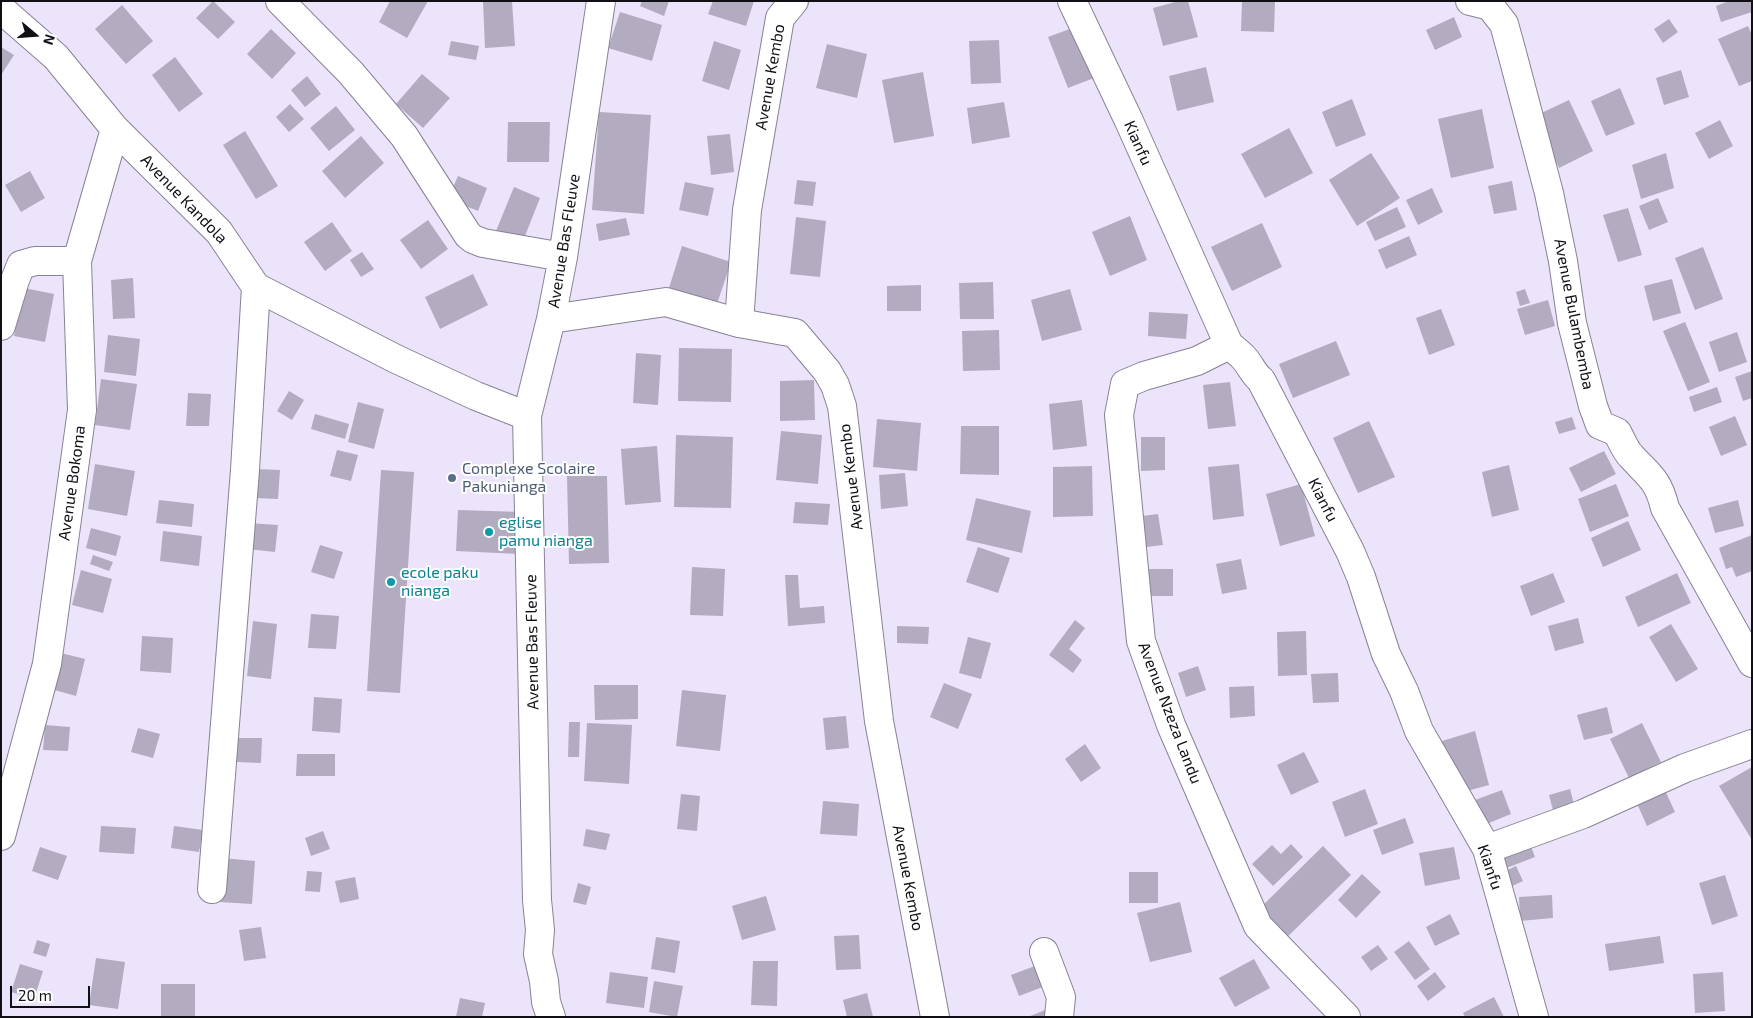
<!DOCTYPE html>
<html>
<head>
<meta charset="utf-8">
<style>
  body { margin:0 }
  #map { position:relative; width:1753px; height:1018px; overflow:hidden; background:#ece4fa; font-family:"Exo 2",sans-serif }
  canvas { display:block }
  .frame { position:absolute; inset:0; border:2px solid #110f16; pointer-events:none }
  .north { position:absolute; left:10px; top:10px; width:50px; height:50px; -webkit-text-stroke:4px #fff; paint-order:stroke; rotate:108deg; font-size:14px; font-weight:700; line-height:20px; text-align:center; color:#110f16 }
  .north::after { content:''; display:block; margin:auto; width:18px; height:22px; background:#110f16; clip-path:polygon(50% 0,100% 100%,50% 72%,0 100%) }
  .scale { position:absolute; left:10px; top:986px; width:80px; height:22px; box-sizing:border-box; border:2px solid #110f16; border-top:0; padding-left:6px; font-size:15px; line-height:18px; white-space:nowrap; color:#110f16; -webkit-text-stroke:4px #fff; paint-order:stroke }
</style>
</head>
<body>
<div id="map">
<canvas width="1753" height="1018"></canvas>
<div class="frame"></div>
<div class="north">N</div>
<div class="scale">20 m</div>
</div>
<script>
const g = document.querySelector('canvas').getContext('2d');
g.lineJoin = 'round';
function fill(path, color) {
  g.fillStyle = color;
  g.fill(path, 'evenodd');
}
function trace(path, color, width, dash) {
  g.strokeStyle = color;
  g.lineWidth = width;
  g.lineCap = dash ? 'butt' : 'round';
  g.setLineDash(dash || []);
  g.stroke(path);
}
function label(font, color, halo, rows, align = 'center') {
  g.font = font + ' "Exo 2",sans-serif';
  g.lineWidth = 4;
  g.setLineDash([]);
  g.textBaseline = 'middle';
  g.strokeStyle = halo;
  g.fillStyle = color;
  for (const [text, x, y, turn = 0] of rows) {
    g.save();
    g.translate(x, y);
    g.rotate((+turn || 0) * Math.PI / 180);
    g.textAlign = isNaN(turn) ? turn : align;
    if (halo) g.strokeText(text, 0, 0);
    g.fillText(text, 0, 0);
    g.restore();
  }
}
const building = new Path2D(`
  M213,1L235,22L218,39L196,18Z
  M390,1H428L407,38L379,22Z
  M483,1H512L515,46L485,48Z
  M642,1H669L664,16L640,6Z
  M713,1H754L746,26L708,14Z
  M1179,1H1188L1198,37L1163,46L1153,8Z
  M1242,1H1275L1274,32L1241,31Z
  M1729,1H1751L1752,12L1721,22L1716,6Z
  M122,5L153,41L126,64L95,29Z
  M620,12L662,25L652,61L608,48Z
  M1454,17L1462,37L1435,50L1426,30Z
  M1669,19L1678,32L1663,43L1654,29Z
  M1748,26L1752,35V81L1739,86L1718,39Z
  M1075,27L1094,78L1068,88L1048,37Z
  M271,29L296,53L272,79L247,54Z
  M999,40L1001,83L971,84L969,41Z
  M451,41L479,46L476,60L448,55Z
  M714,41L741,50L729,90L702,81Z
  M827,44L867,54L857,98L816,88Z
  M1,47L14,55L1,75Z
  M175,57L203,94L179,112L152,75Z
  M1206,67L1214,102L1177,111L1169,76Z
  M1681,70L1689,97L1664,105L1656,78Z
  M923,72L934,136L894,143L882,80Z
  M422,74L450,98L423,128L396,104Z
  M307,76L321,94L305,107L291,90Z
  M1620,88L1635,124L1606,136L1591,101Z
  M1352,99L1366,135L1336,147L1322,112Z
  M1569,100L1593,151L1559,168L1535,116Z
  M1004,102L1010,137L972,144L967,108Z
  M290,104L304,119L289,132L276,117Z
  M336,106L355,130L329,151L310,128Z
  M1482,109L1494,168L1451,178L1438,119Z
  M599,112L651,115L644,214L592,210Z
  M1720,120L1733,146L1709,159L1695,133Z
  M508,122H550L549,162H507Z
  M1289,128L1313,173L1265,198L1241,154Z
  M245,131L278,186L256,199L223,145Z
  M730,134L734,172L711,175L707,136Z
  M361,136L384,163L345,198L322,171Z
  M1371,153L1400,198L1357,226L1329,180Z
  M1666,153L1674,188L1641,199L1632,165Z
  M30,171L45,198L21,212L5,185Z
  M458,176L487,188L478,211L448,199Z
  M797,180L816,182L813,206L794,204Z
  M1512,181L1517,210L1494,214L1488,186Z
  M685,182L714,188L708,216L679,210Z
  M514,187L540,198L523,241L496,231Z
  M1432,188L1443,212L1418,225L1406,200Z
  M1658,198L1668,222L1649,230L1639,206Z
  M1397,207L1406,227L1375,241L1366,222Z
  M1628,208L1642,255L1618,262L1603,215Z
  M1130,216L1147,260L1110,276L1092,232Z
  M796,217L826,221L820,277L790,274Z
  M626,218L630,235L599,241L596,224Z
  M428,220L448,249L421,269L400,240Z
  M332,222L352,251L325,271L304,242Z
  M1262,223L1282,267L1232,291L1211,247Z
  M1409,236L1417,255L1386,269L1378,250Z
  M682,246L731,262L717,304L669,288Z
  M1703,247L1723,299L1695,310L1675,258Z
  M362,252L374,269L361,277L350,260Z
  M473,274L488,305L440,329L425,297Z
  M133,278L135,318L113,319L111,280Z
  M1672,279L1681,313L1653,321L1644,286Z
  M993,282L994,319H960L959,283Z
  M921,285V311H887V286Z
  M24,288L54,294L45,342L14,336Z
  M1070,289L1082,330L1042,341L1031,300Z
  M1525,289L1530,303L1520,306L1516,292Z
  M1548,300L1555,326L1525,335L1517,309Z
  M1441,309L1455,345L1429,355L1416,318Z
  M1149,312L1188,314L1186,339L1148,336Z
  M1685,322L1710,382L1688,391L1663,331Z
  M999,330L1000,370L963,371L962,331Z
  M1737,332L1747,362L1719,372L1709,342Z
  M108,335L140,339L136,376L104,372Z
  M1336,341L1350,375L1293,398L1279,364Z
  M679,348L732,349L731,402L678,401Z
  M636,353L661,355L658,405L633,403Z
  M1752,371V398L1743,401L1735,377Z
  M101,379L137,384L130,430L95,425Z
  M814,380L815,420L780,421V381Z
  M1230,382L1236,426L1208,429L1203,385Z
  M1717,387L1722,402L1694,412L1689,397Z
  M289,391L304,400L292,420L277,411Z
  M188,393L211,394L209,426H186Z
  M1082,400L1087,446L1053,450L1049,404Z
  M358,402L384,409L374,449L348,442Z
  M315,414L349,424L345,439L311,429Z
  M1735,416L1747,445L1721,456L1709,427Z
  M1572,417L1576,429L1559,434L1555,422Z
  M877,419L921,423L917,471L873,467Z
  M1369,421L1395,477L1358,493L1333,438Z
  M961,426H999V475L960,474Z
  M781,431L822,435L818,484L776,480Z
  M676,435L733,437L731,508L674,507Z
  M1141,437H1165V470L1141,471Z
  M657,446L661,502L625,505L621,449Z
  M337,450L358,455L351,481L330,476Z
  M1604,451L1616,474L1581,492L1569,468Z
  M95,464L135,471L127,516L88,509Z
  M1239,464L1244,516L1213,520L1208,467Z
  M1509,465L1519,510L1492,517L1482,472Z
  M1092,466L1093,516L1053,517V467Z
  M256,469L280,470L278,499L254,498Z
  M381,470L414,472L400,693L367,691Z
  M905,473L908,506L881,509L879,475Z
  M567,476H607L609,563L569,564Z
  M1301,484L1315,536L1280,546L1266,494Z
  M1616,484L1629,516L1590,532L1578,499Z
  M976,498L1031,511L1022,553L966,540Z
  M159,500L194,504L192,527L156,523Z
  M1738,500L1744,526L1715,533L1708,508Z
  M795,502L830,504L828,525L793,523Z
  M458,510L522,512L519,554L456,551Z
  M1158,514L1163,545L1138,548L1134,517Z
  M1628,521L1641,550L1603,567L1591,538Z
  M249,523L278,525L275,552L247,549Z
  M91,528L121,536L116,556L86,548Z
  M163,531L202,536L199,566L160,561Z
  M1752,535V571L1736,577L1732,567L1726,569L1719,548Z
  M320,545L343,552L334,579L311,572Z
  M978,547L1010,558L998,593L966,582Z
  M93,555L113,562L109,571L90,564Z
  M1241,559L1247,589L1222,594L1216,564Z
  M692,567L725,569L723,616L690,615Z
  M1141,569H1173V596H1141Z
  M81,570L112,579L103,613L72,605Z
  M1553,573L1565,602L1531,616L1520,586Z
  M1677,573L1691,603L1638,627L1625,597Z
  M785,575H798L800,608L824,606L825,623L788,626Z
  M311,614L339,616L336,649L308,648Z
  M1578,618L1584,643L1555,651L1548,626Z
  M1075,620L1085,628L1069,649L1082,660L1073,673L1049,655Z
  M253,621L277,624L271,679L247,676Z
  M1671,624L1698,669L1676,682L1649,637Z
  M897,626L929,627L928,644L897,643Z
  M1306,631L1307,675L1278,676L1277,632Z
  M142,636L173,638L171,673L140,671Z
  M968,637L991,643L981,679L959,673Z
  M57,652L85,659L76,696L47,688Z
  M1198,666L1206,690L1186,697L1178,673Z
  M1338,673L1339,702L1313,703L1311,674Z
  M944,683L972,694L958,729L930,717Z
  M594,685H638V719L595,720Z
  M1254,686L1255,716L1230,718L1229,687Z
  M682,690L726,695L720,751L676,746Z
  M314,697L342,699L340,733L312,731Z
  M1607,707L1613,733L1584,740L1577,715Z
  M846,716L849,748L826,750L823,718Z
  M569,722H580L579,757H568Z
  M587,723L632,725L629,784L584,781Z
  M1642,723L1661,762L1629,778L1610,739Z
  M45,725L70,727L68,751L43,750Z
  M138,728L160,734L153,758L131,752Z
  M1475,731L1489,785L1456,794L1442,741Z
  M237,738H262L261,763L237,762Z
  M1085,744L1101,768L1081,782L1065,759Z
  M1304,752L1319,782L1291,795L1277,765Z
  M297,754H335V776H296Z
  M1752,767V840L1719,786Z
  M1663,786L1675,812L1647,826L1635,799Z
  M1365,789L1378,824L1345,837L1332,802Z
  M1570,789L1576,812L1555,818L1549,795Z
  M1502,790L1511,814L1484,825L1475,800Z
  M681,794L700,796L697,831L677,829Z
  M823,801L859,804L857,836L820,834Z
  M1405,818L1414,843L1382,855L1373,830Z
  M101,826L136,828L134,854L99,852Z
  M174,826L203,830L199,852L171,848Z
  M586,829L610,834L606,850L583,846Z
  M323,831L330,849L311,856L305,838Z
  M1527,836L1535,857L1496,872L1488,851Z
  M1291,844L1303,857L1273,886L1252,864L1272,845L1281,854Z
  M1323,846L1351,875L1282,942L1255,913Z
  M40,847L67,856L58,880L32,871Z
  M1454,847L1460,879L1425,886L1419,853Z
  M222,858L255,861L252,904L219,902Z
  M1516,866L1523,881L1508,888L1501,873Z
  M307,871L322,872L320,892L305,891Z
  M1129,872H1158V903H1129Z
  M1362,874L1381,892L1356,918L1338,900Z
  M1725,875L1738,916L1712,925L1699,883Z
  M355,877L359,899L340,903L335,881Z
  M578,883L591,887L586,905L573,902Z
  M1552,895L1553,918L1520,921L1519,897Z
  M766,896L776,930L742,940L732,906Z
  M1180,902L1192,952L1150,962L1137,913Z
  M1450,914L1460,934L1435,946L1426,927Z
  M261,927L266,958L244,961L239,930Z
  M859,935L861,969L836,970L834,936Z
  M1660,936L1664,963L1609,971L1605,944Z
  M656,937L680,941L675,973L651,969Z
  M37,940L50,944L46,957L33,953Z
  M1409,941L1430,969L1415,980L1394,952Z
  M1378,945L1388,959L1371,971L1361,957Z
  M96,958L125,962L118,1009L89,1005Z
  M1254,959L1270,988L1235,1007L1219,978Z
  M753,961H778L777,1006L751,1005Z
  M20,964L43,971L34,999L11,992Z
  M1040,964L1048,985L1019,996L1011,975Z
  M610,972L648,977L644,1008L606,1003Z
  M1435,972L1446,987L1428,1001L1417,986Z
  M1723,972L1725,1011L1695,1013L1693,974Z
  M654,981L683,986L677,1017L649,1012Z
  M161,984H195V1017H161Z
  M867,993L873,1017H847L843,1000Z
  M1494,997L1504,1017H1465L1463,1013Z
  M460,998L485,1003L482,1017H456Z
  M1045,1010L1047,1017H1028Z`);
const street = new Path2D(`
  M280,1L351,73L404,136L468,235L473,239L483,243L563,257
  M794,1L780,18L747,210L739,323L795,333L827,371L835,385L842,406L879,721L935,1017
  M1072,1L1129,121L1229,345C1234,349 1239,353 1243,357C1250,364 1253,374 1261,380L1350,551L1361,577L1386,654L1404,691L1419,731L1487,849L1534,1017
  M1470,1L1490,6L1504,24L1512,53L1549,193L1563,261L1572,323L1593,406L1600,425L1617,432C1621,439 1625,450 1631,456C1649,476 1658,479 1665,508L1752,663
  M1,9L56,57L115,129L219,232L256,287L396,359L476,396L527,416
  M551,319L666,302L739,323
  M1,326L15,280L21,265L35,261H77
  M1229,345L1197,361L1144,376L1125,384L1119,415L1141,641L1171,725L1258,926L1346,1017
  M1,836L47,664L82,410L77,261L115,129
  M1487,849L1583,814L1685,768L1752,744
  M212,889L245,470L256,287
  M1044,952L1061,997L1059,1017
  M551,1017L546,1002L544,981L538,954L540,930L537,900L527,416L551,319L563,257L601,1`);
const markers = [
  [452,478,5,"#5c6f8a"],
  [489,532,5,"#0f9aa8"],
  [391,582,5,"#0f9aa8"]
];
const streetNames = [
  ["Avenue Kembo",770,77,-80],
  ["Kianfu",1138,143,66],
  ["Avenue Kandola",184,199,46],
  ["Avenue Bas Fleuve",564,241,-81],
  ["Avenue Bulambemba",1574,314,79],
  ["Avenue Kembo",851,477,-97],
  ["Avenue Bokoma",72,483,-82],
  ["Kianfu",1323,500,63],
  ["Avenue Bas Fleuve",532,642,-91],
  ["Avenue Nzeza Landu",1170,713,69],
  ["Kianfu",1490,867,71],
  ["Avenue Kembo",908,878,79]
];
const serviceNames = [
  ["Complexe Scolaire",462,469],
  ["Pakunianga",462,487]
];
const cultureNames = [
  ["eglise",499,523],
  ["pamu nianga",499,541],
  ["ecole paku",401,573],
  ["nianga",401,591]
];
fill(building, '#b3acc0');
trace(street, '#898195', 30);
trace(street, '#fff', 28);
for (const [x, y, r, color] of markers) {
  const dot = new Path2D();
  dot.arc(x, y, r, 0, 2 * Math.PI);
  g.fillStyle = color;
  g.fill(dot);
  trace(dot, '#fff', 2);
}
label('16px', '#110f16', '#fff', streetNames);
label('16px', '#4e5e75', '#fff', serviceNames, 'left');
label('16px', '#0d838f', '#fff', cultureNames, 'left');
</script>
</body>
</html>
